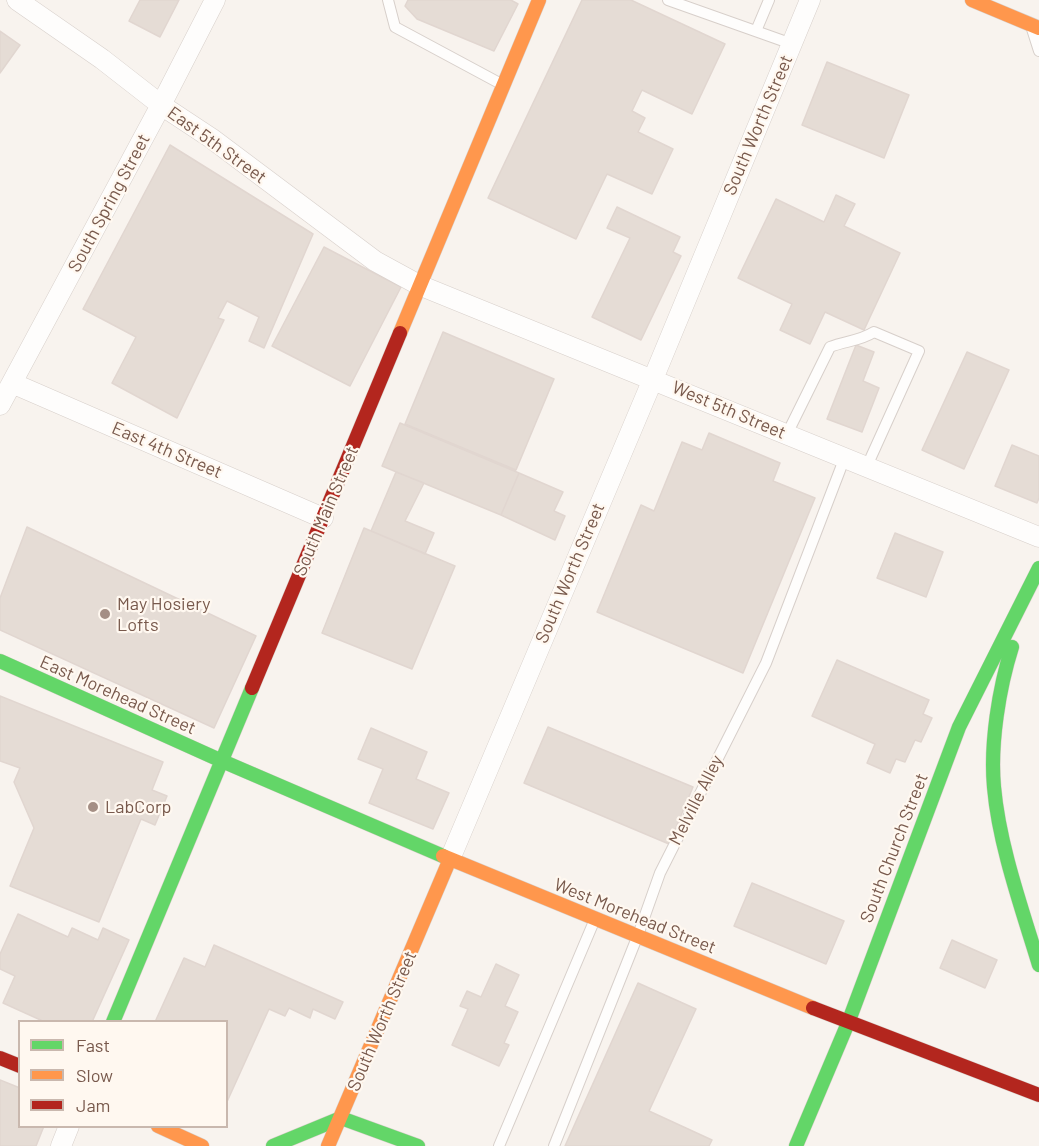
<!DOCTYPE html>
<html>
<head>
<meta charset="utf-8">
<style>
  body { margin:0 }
  #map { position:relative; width:1039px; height:1146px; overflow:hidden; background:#f8f3ee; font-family:Barlow,sans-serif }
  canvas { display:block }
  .legend { position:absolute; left:18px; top:1020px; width:210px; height:108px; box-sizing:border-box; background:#fff8f0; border:2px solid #c9b8ae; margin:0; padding:8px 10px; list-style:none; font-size:18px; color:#78594c }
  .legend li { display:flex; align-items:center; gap:12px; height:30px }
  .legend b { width:30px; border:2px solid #c9b8ae }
</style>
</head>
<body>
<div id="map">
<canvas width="1039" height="1146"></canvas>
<ul class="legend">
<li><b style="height:8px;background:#63d668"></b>Fast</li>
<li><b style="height:8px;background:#ff974d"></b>Slow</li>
<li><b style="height:8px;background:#b3261e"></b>Jam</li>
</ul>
</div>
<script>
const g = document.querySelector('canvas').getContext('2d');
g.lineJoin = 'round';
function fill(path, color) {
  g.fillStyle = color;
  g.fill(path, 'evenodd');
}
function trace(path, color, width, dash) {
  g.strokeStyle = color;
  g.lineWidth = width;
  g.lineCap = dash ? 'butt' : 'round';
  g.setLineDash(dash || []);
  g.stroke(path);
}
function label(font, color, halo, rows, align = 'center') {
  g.font = font + ' Barlow,sans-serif';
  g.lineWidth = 4.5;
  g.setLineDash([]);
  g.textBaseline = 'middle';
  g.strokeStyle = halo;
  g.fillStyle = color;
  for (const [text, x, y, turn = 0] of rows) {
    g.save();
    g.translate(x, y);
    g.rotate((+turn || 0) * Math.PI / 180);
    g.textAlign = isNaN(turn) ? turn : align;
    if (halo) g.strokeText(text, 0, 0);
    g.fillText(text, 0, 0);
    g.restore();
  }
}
const building = new Path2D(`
  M140,0H179L160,37L129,21Z
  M408,0H511L518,4L494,51L417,19L405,6Z
  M582,0H631L725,44L692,114L642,90L632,111L645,118L638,132L673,149L652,194L607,174L576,239L488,198Z
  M0,31L20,45L0,73Z
  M827,62L909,95L884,158L802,125Z
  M170,145L313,234L264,348L249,341L259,317L227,301L218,318L224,320L177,418L112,383L136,337L83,309Z
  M836,195L855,204L844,226L900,253L864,330L825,312L810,344L780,330L792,304L738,278L776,199L824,222Z
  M617,207L680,237L673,252L681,256L641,340L592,317L630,238L607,228Z
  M324,247L401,287L350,386L272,346Z
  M443,332L554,379L516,470L405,424Z
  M856,345L874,352L863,381L879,388L862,432L827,419Z
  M967,352L1009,370L964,469L922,450Z
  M400,423L519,473L501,515L382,466Z
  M709,433L780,463L773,481L815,498L743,673L597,612L641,505L654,511L682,442L702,450Z
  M1012,445L1039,456V498L1037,503L995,486Z
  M396,472L424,483L405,521L434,533L425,554L371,531Z
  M519,473L563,492L554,511L565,516L555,540L501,515Z
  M27,527L256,636L214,728L0,630V598Z
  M364,528L455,566L412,669L322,633Z
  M895,533L943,552L926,597L877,578Z
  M837,660L929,700L923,714L932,718L921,742L915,740L905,762L896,759L890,773L867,763L875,744L812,716Z
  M0,696L163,762L152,790L167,796L155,825L141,819L99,922L10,886L34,828L14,782L20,768L0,761Z
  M548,727L693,787L669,844L524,783Z
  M371,728L427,752L416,779L449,793L433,829L369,803L383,769L358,759Z
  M752,883L844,921L826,964L734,926Z
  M18,914L68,937L72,928L98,940L103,928L129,940L92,1022H45L3,1003L15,976L0,969V954Z
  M952,940L997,960L985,988L940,968Z
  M214,945L343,1002L335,1019L313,1009L310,1018L289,1008L285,1016L269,1009L226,1104V1022H155L184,958L205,967Z
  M496,964L519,975L505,1006L518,1012L504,1043L509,1045L499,1066L452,1045L468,1009L460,1006L467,991L481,997Z
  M638,983L696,1009L649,1111L712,1140L709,1146H565Z
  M0,1080L20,1088V1126H44L36,1146H0Z`);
const lane = new Path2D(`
  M388,0L395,27L503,85
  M668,0L792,44
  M1032,29L1039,51
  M756,31L769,0
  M787,434L830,347C845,341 860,341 874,332L919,351L867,466
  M499,1146L595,919
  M554,1146L638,935L660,873L766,663L845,457`);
const street = new Path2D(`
  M17,0L102,59L161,105L211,138L375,261L419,285L1039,537
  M12,383L323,518
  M0,405L161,105L215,0
  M450,859L653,379L810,0
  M61,1146L69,1126`);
const fast = new Path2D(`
  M1012,647C999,688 990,744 994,787C999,845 1022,909 1039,965
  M0,661L222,761L443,856
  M113,1022L252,688
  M273,1146L341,1118L418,1146
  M796,1146L848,1023L959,727L1039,568`);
const slow = new Path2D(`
  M972,0L1039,28
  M400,333L539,0
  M443,856L813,1008
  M158,1126L202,1146
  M328,1146L450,859`);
const jam = new Path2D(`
  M252,688L400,333
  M813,1008L1039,1095
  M0,1058L20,1066`);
const markers = [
  [105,614,6,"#a58f85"],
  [93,807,6,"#a58f85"]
];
const streetNames = [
  ["South Worth Street",758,125,-67],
  ["East 5th Street",217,145,36],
  ["South Spring Street",109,203,-62],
  ["West 5th Street",729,410,23],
  ["East 4th Street",167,450,23],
  ["South Main Street",326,511,-67],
  ["South Worth Street",570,573,-67],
  ["East Morehead Street",118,695,24],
  ["Melville Alley",696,800,-63],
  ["South Church Street",894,848,-69],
  ["West Morehead Street",635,916,22],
  ["South Worth Street",382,1021,-67]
];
const poiNames = [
  ["May Hosiery",117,604],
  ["Lofts",117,625],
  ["LabCorp",105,807]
];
fill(building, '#e5dcd5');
trace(building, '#e1d6d0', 1.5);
trace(lane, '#d7cfca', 12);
trace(street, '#d7cfca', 21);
trace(fast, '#d8cfca', 15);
trace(slow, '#d8cfca', 15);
trace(jam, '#d8cfca', 15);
trace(lane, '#fefdfc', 10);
trace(street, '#fefdfc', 20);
trace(fast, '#63d668', 14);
trace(slow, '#ff974d', 14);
trace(jam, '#b3261e', 14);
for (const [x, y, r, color] of markers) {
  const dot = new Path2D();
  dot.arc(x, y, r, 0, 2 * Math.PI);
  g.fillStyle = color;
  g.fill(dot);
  trace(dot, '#fff8f0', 2);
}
label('18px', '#78594c', '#fff8f0', streetNames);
label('18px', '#78594c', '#fff8f0', poiNames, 'left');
</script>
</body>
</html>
